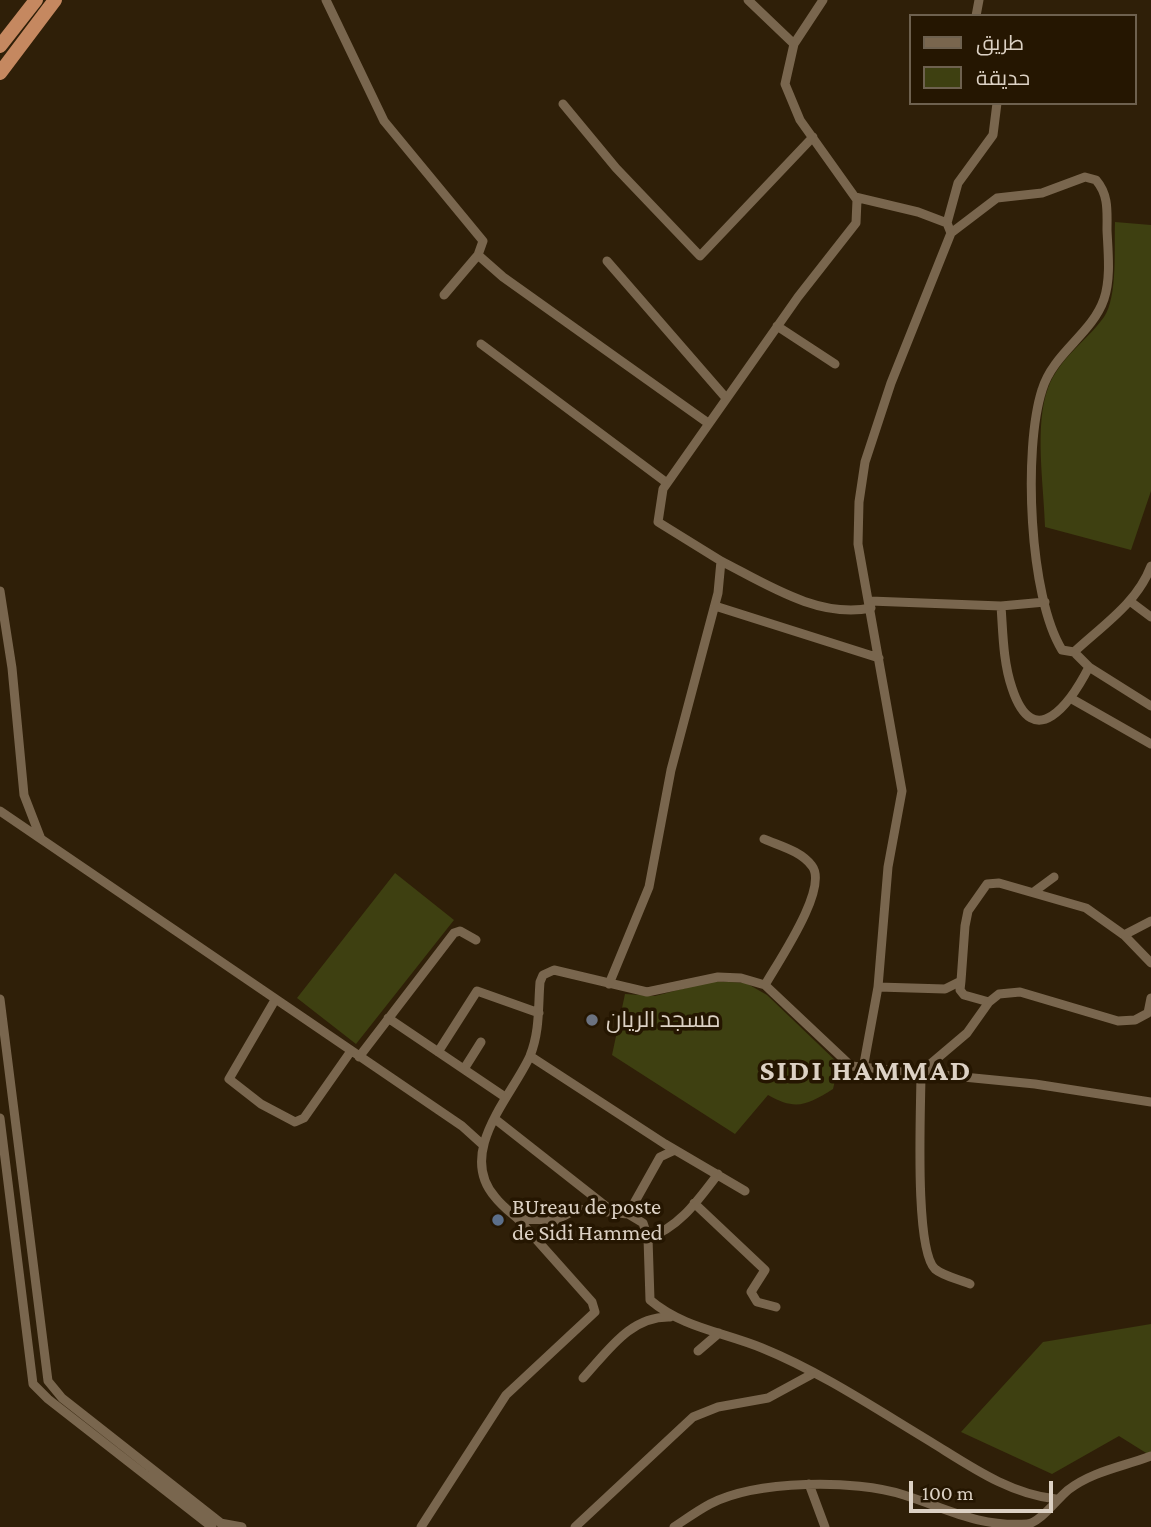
<!DOCTYPE html>
<html>
<head>
<meta charset="utf-8">
<style>
  body { margin:0 }
  #map { position:relative; width:1151px; height:1527px; overflow:hidden; background:#2f1f08; font-family:"Crimson Pro",Cairo,serif }
  canvas { display:block }
  .legend { position:absolute; left:909px; top:14px; width:228px; height:91px; box-sizing:border-box; background:#251601; border:2px solid #6e614f; margin:0; padding:9px 12px; list-style:none; font-size:21px; color:#dcd1c4 }
  .legend li { display:flex; align-items:center; gap:14px; height:35px }
  .legend b { width:35px; border:2px solid #6e614f }
  .scale { position:absolute; left:909px; top:1481px; width:144px; height:32px; box-sizing:border-box; border:4px solid #dcd1c4; border-top:0; padding-left:9px; font-size:21px; line-height:24px; white-space:nowrap; color:#dcd1c4; -webkit-text-stroke:5px #251601; paint-order:stroke }
</style>
</head>
<body>
<div id="map">
<canvas width="1151" height="1527"></canvas>
<ul class="legend">
<li><b style="height:9px;background:#79664e"></b>طريق</li>
<li><b style="height:19px;background:#3e4011"></b>حديقة</li>
</ul>
<div class="scale">100 m</div>
</div>
<script>
const g = document.querySelector('canvas').getContext('2d');
g.lineJoin = 'round';
function fill(path, color) {
  g.fillStyle = color;
  g.fill(path, 'evenodd');
}
function trace(path, color, width, dash) {
  g.strokeStyle = color;
  g.lineWidth = width;
  g.lineCap = dash ? 'butt' : 'round';
  g.setLineDash(dash || []);
  g.stroke(path);
}
function label(font, color, halo, rows, align = 'center') {
  g.font = font + ' "Crimson Pro",Cairo,serif';
  g.lineWidth = 7;
  g.setLineDash([]);
  g.textBaseline = 'middle';
  g.strokeStyle = halo;
  g.fillStyle = color;
  for (const [text, x, y, turn = 0] of rows) {
    g.save();
    g.translate(x, y);
    g.rotate((+turn || 0) * Math.PI / 180);
    g.textAlign = isNaN(turn) ? turn : align;
    if (halo) g.strokeText(text, 0, 0);
    g.fillText(text, 0, 0);
    g.restore();
  }
}
const green = new Path2D(`
  M1115,222L1151,225V491L1131,550L1045,527C1044,487 1034,425 1048,388C1060,357 1086,342 1104,317C1118,297 1114,246 1115,222Z
  M395,873L454,920L356,1044L297,998Z
  M713,981L746,983L767,995L839,1064L833,1089C807,1105 796,1111 768,1095L735,1134L612,1055L625,994L655,996Z
  M1151,1324V1456L1119,1436L1052,1474L961,1432L1043,1342Z`);
const minor = new Path2D(`
  M326,0L384,121L483,241L478,255L444,295
  M748,0L794,44
  M976,16L979,0
  M563,104L616,168L700,256L813,137
  M855,197L918,212L947,223L951,233L891,383L865,462L859,502L858,544L902,791L888,867L878,987L863,1069
  M947,223L958,183L993,135L997,103
  M951,233L997,198L1042,193L1085,177L1096,180C1109,195 1107,212 1107,230C1108,252 1111,278 1104,299C1092,334 1053,353 1042,390C1023,449 1029,597 1062,650L1074,652L1089,667L1151,706
  M478,255L503,277L708,423
  M607,261L726,398
  M777,326L835,364
  M481,344L667,483
  M721,561C766,584 819,619 871,608
  M0,591L12,668L24,795L41,839
  M870,601L1001,606L1045,602
  M1131,602L1151,617
  M715,606L879,658
  M1001,606C1003,633 1003,662 1012,688C1034,755 1071,702 1089,667
  M1074,652C1103,625 1137,603 1151,566
  M1072,699L1151,744
  M0,811L462,1126L483,1145
  M764,839C780,846 801,851 812,866C829,888 778,962 765,985
  M1035,891L1054,877
  M1124,935L1151,921
  M961,981L960,990L964,995L989,1002
  M609,984L649,887L671,770L718,593L721,561L658,522L663,489L798,297L856,223L857,200L800,120L785,84L794,44L823,0
  M878,987L945,989L961,981L965,926L968,911L987,884L999,883L1086,908L1124,935L1151,963
  M0,999L48,1381L62,1398L226,1527
  M275,1000L229,1079L261,1104L295,1122L304,1118L351,1051
  M388,1018L505,1097
  M438,1052L477,991L539,1013
  M530,1056L665,1144L745,1191
  M359,1057L454,933L460,931L476,940
  M464,1069L481,1042
  M0,1118L33,1384L48,1399L212,1527
  M495,1119L612,1211
  M694,1203L765,1270L751,1292L757,1302L776,1307
  M628,1214L660,1157L675,1150
  M648,1238C680,1227 698,1200 718,1174
  M970,1284C961,1280 943,1276 935,1269C914,1249 921,1107 921,1072L967,1033L989,1002L999,994L1020,992L1118,1021L1135,1020L1148,1013L1151,998
  M698,1351L719,1333
  M583,1378C608,1351 630,1316 670,1317
  M809,1484L825,1527
  M1056,1499C1009,1494 970,1466 931,1442C876,1409 821,1372 762,1348C723,1332 683,1328 650,1300L648,1238L643,1223L628,1214L577,1209L556,1220L518,1219C510,1212 501,1205 495,1197C456,1152 512,1096 530,1056C540,1031 538,1007 540,982L543,975L554,970L647,992L718,977L741,978L765,985L851,1066L1035,1084L1151,1102
  M220,1523L242,1527
  M421,1527L506,1395L595,1312L592,1302L518,1219
  M575,1527L693,1417L718,1407L768,1398L814,1373
  M674,1527C686,1519 697,1511 710,1504C756,1480 855,1479 904,1495C948,1509 978,1527 1027,1524C1040,1523 1057,1499 1068,1490C1093,1471 1122,1467 1151,1456`);
const trunk = new Path2D(`
  M0,46L36,0
  M0,73L55,0`);
const markers = [
  [592,1020,7,"#6b7280"],
  [498,1220,7,"#5c6f8a"]
];
const poiNames = [
  ["مسجد الريان",606,1020],
  ["BUreau de poste",512,1207],
  ["de Sidi Hammed",512,1233]
];
const districtNames = [
  ["SIDI HAMMAD",866,1071]
];
fill(green, '#3e4011');
trace(minor, '#79664e', 9);
trace(trunk, '#c58860', 14);
for (const [x, y, r, color] of markers) {
  const dot = new Path2D();
  dot.arc(x, y, r, 0, 2 * Math.PI);
  g.fillStyle = color;
  g.fill(dot);
  trace(dot, '#251601', 2.5);
}
label('23px', '#dcd1c4', '#251601', poiNames, 'left');
g.letterSpacing = '2px';
label('bold 30px', '#dcd1c4', '#251601', districtNames);
g.letterSpacing = '0px';
</script>
</body>
</html>
